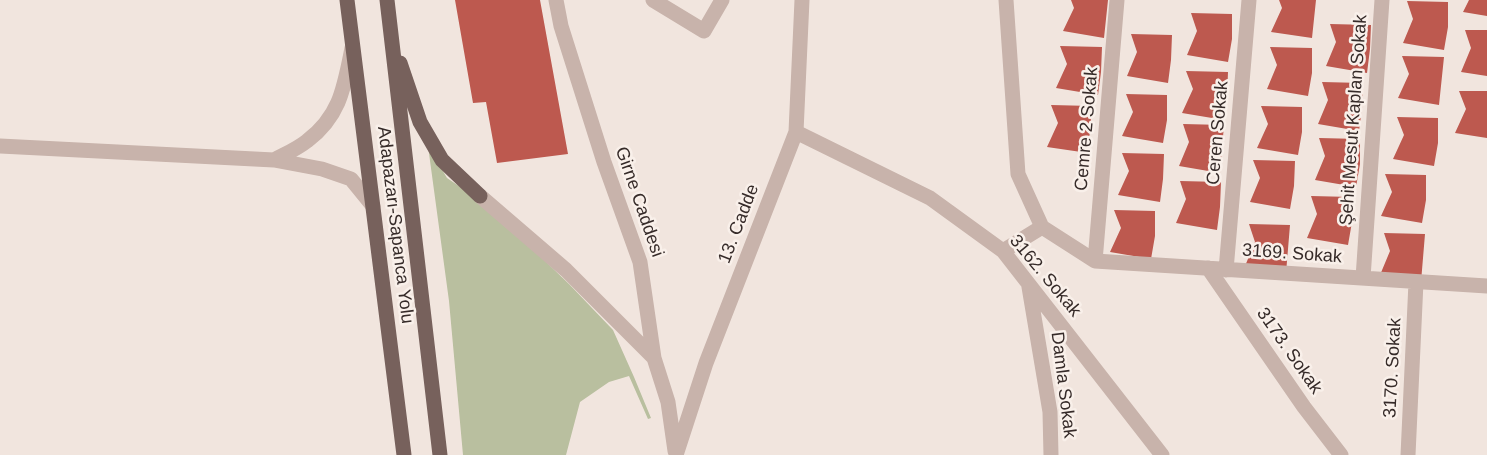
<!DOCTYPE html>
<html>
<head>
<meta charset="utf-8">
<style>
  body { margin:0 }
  canvas { display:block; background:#f1e5de }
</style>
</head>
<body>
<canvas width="1487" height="455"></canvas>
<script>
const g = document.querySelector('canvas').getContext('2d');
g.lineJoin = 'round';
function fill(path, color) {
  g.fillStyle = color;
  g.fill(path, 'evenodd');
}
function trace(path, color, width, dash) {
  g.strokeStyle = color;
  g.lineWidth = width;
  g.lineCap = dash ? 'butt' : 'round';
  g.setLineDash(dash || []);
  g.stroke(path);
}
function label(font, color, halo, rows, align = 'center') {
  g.font = font + ' Arial,sans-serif';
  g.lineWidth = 5;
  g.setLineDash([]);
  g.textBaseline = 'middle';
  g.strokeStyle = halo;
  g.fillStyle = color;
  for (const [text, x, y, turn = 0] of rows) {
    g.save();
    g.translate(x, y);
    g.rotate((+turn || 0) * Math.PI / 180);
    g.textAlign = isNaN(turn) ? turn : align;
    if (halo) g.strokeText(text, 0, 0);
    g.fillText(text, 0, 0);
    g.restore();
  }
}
const green = new Path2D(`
  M428,146L447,178L472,195L518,235L569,284L613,330L634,377L651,418L648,419L629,376L609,382L580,402L566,455H463L449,301Z`);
const building = new Path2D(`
  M455,0H540L568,154L497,163L486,102L473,103Z
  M1071,0H1108L1104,38L1063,31L1074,8Z
  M1279,0H1316L1312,38L1271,32L1282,8Z
  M1469,0H1487V16L1463,12Z
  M1407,1L1448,2V27L1444,50L1403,43L1413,19Z
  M1191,13L1232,14V39L1228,62L1187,55L1197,31Z
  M1330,24L1371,25L1370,49L1367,73L1326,66L1336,42Z
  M1465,30H1487V76L1461,72L1471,48Z
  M1131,34L1172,35L1171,60L1168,83L1127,76L1137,52Z
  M1060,46L1102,47L1101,72L1098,95L1056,88L1067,64Z
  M1270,47L1312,48V73L1308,96L1267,89L1277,65Z
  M1402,56L1444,57L1439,105L1398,98L1409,74Z
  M1186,71L1228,72L1227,97L1224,120L1182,113L1193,89Z
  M1322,82L1363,83L1362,108L1359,131L1318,124L1328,100Z
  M1459,91H1487V138L1455,133L1466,109Z
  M1126,94L1167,95V120L1163,143L1122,136L1133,112Z
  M1051,105L1092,106L1088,153L1047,147L1058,123Z
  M1261,106L1302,107V132L1298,155L1257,148L1268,124Z
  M1397,117L1438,118V143L1434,166L1393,159L1404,135Z
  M1183,124L1224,125L1220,173L1179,166L1189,142Z
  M1319,138L1360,139V164L1356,187L1315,180L1325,156Z
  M1122,153L1164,154L1163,179L1160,202L1118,195L1129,171Z
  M1253,160L1295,161L1294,186L1290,209L1250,202L1260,178Z
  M1385,174L1426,175V200L1422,223L1381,216L1392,192Z
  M1180,181L1221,182L1220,207L1217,230L1176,223L1186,199Z
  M1311,196L1352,197V222L1348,245L1307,238L1317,214Z
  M1114,210L1155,211V236L1151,259L1110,252L1121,228Z
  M1249,224L1290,225L1286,273L1245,266L1255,242Z
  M1384,233L1425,234L1421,282L1380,275L1390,251Z`);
const minor = new Path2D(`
  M556,0L561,26L604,162L640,262L654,358L668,402L675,451
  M653,0L704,31L722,0
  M1006,0L1018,174L1042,227
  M796,132L930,198L1003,251L1162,455
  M0,146L274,160L322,169L351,179L373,206
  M274,160C285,154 297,149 307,141C340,116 344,88 352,48
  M480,196L566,270L654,358
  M1003,251L1042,227L1095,261L1487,286
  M1095,261L1117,0
  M1208,268L1304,407L1341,455
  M1226,270L1249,0
  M1363,278L1382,0
  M1029,287L1050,412L1051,455
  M676,455L706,363L796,132L802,0
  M1408,455L1416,282`);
const major = new Path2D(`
  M347,0L404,455
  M387,0L440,455
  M400,63L420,122L442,160L480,196`);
const streetNames = [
  ["Şehit Mesut Kaplan Sokak",1354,120,-86],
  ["Cemre 2 Sokak",1087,129,-85],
  ["Ceren Sokak",1218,133,-85],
  ["Girne Caddesi",639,202,71],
  ["13. Cadde",739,224,-69],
  ["Adapazarı-Sapanca Yolu",395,225,83],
  ["3169. Sokak",1292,254,4],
  ["3162. Sokak",1045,276,50],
  ["3173. Sokak",1289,351,55],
  ["3170. Sokak",1393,368,-87],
  ["Damla Sokak",1063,385,83]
];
fill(green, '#b9bf9f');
fill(building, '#bd594f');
trace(minor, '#c8b3ab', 15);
trace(major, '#77615c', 15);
label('18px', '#362b29', '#f9f0ea', streetNames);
</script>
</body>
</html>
